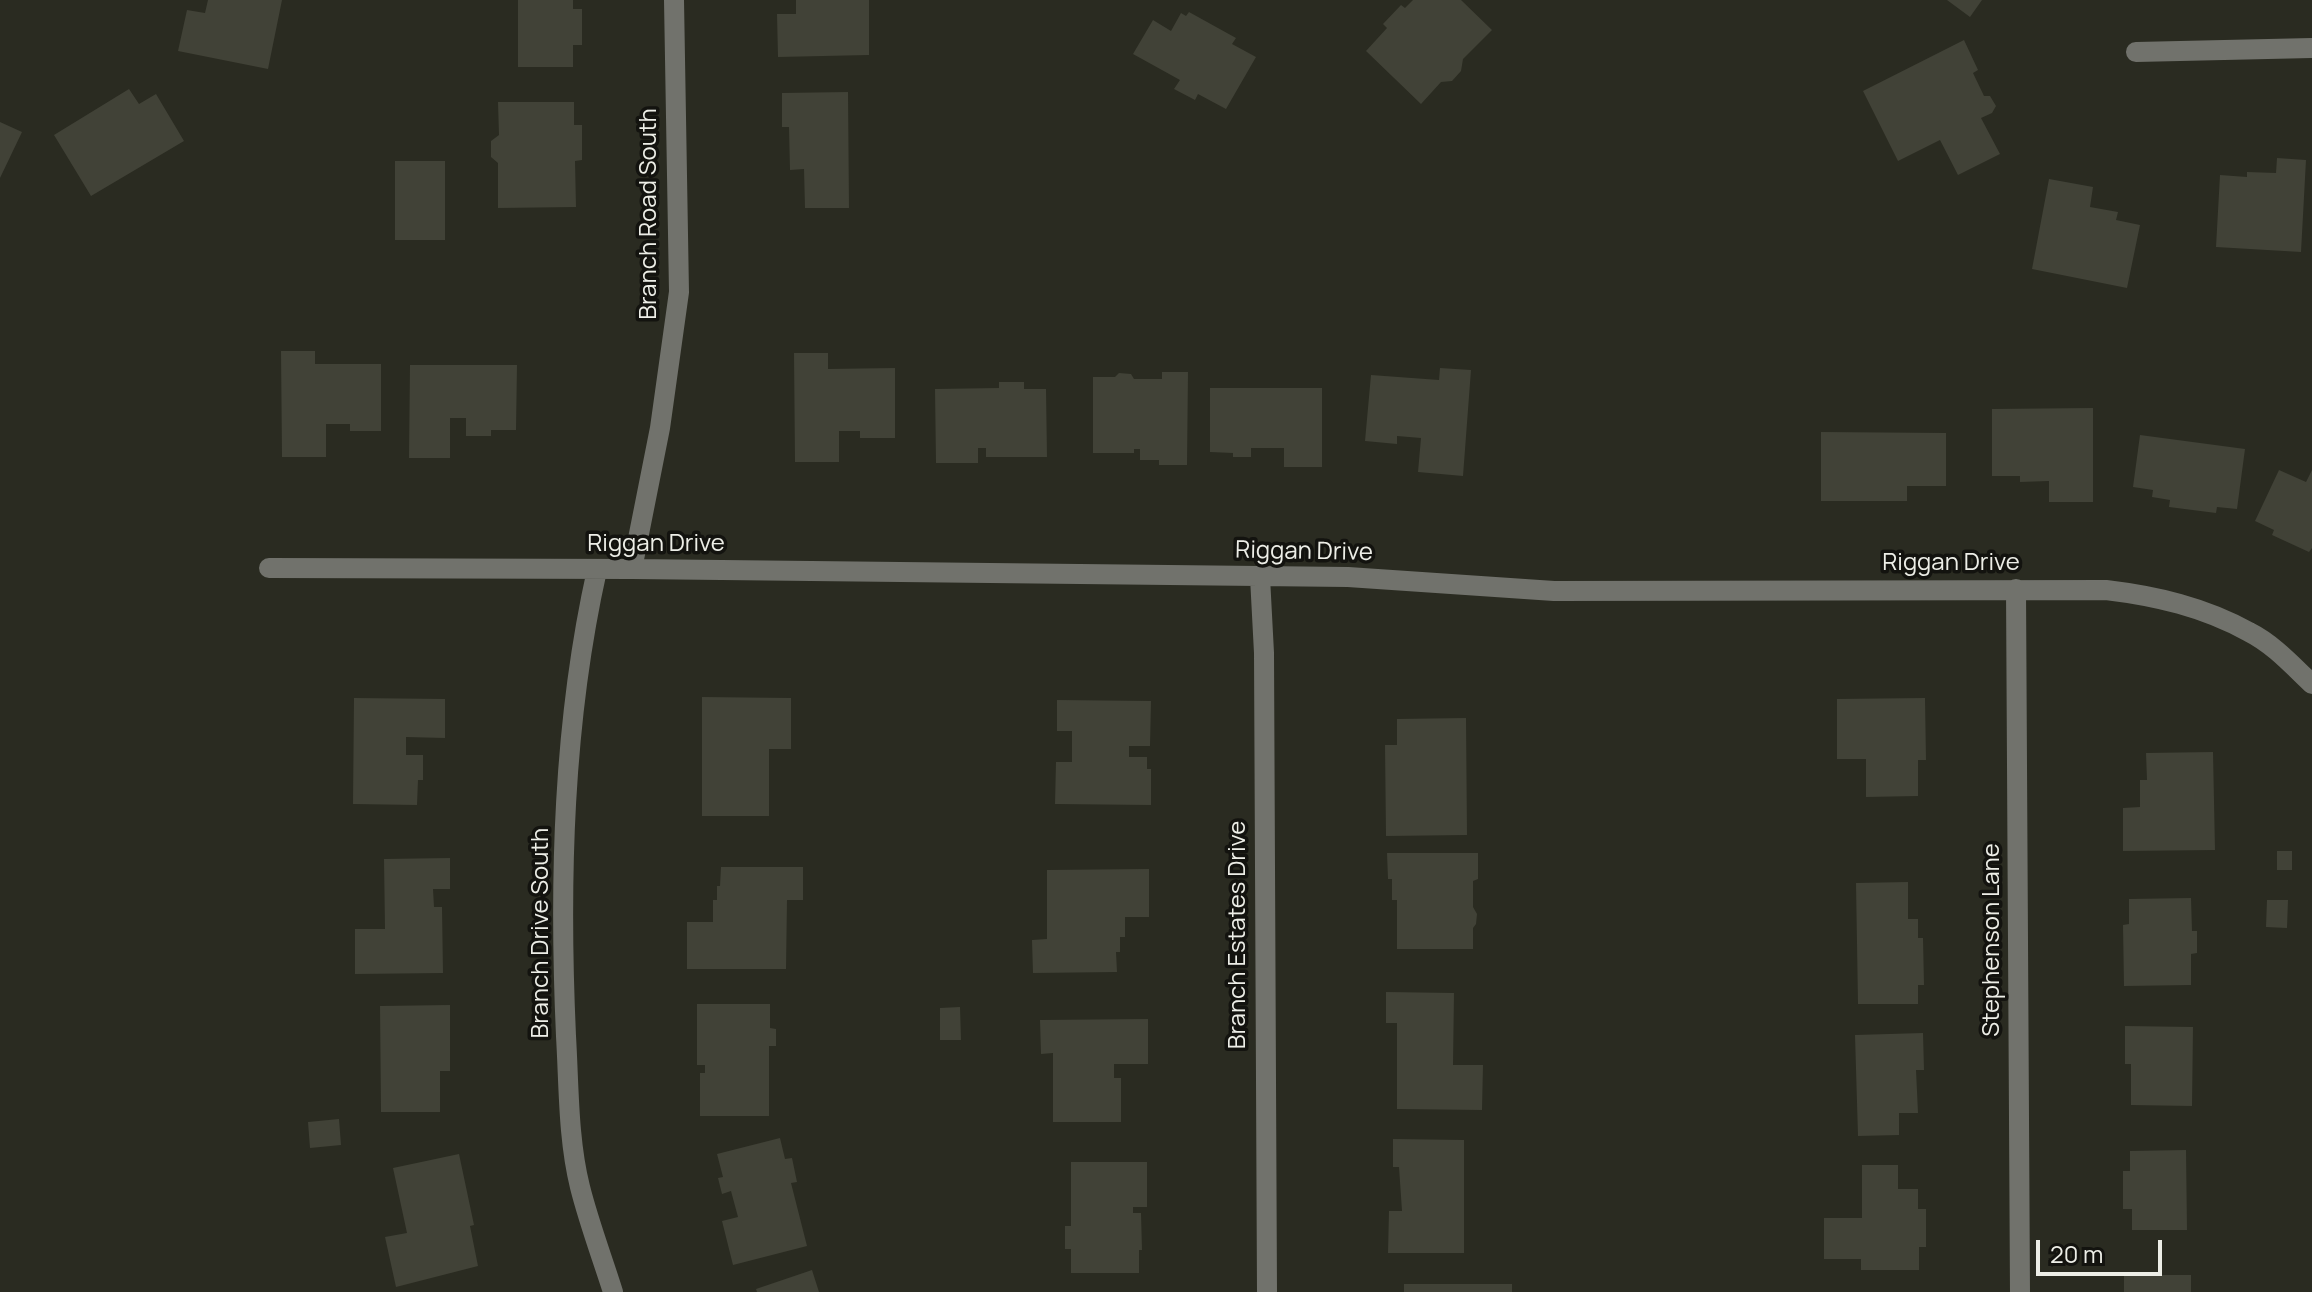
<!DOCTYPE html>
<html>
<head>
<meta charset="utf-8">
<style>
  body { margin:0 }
  #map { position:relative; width:2312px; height:1292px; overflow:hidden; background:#2a2b21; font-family:Manrope,sans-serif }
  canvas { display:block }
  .scale { position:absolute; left:2036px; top:1240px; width:126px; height:36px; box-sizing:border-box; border:4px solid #edeee7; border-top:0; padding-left:10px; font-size:24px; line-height:28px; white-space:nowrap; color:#edeee7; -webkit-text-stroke:6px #13130f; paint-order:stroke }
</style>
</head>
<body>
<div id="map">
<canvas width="2312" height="1292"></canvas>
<div class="scale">20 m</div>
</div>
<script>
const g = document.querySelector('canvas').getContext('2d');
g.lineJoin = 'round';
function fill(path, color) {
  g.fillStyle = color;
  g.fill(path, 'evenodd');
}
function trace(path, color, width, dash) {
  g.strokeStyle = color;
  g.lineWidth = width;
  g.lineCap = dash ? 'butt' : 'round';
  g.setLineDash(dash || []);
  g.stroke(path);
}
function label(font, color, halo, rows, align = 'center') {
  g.font = font + ' Manrope,sans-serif';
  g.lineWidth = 7;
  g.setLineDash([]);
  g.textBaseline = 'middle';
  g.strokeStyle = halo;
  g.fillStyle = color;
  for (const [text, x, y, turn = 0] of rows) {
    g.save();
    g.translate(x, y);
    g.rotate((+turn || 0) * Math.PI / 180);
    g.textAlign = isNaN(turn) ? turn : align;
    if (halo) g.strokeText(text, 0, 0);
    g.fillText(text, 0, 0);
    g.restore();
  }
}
const building = new Path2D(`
  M208,0H282L268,69L178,51L187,10L205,13Z
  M518,0H573V9H582V45H573V67H518Z
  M796,0H869V55L778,57L777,14H796Z
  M1413,0H1461L1492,30L1463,59L1461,71L1452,81L1441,82L1421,104L1366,51L1387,28L1383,24L1401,5L1405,8Z
  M1947,0H1982L1970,17Z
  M1189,12L1236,38L1232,44L1256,57L1226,109L1198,94L1195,100L1174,89L1180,80L1133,54L1153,20L1171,31L1181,13L1186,16Z
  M1964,40L1978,70L1973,73L1984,96H1990L1996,106L1992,113L1981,118L2000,154L1958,175L1940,140L1898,161L1863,91Z
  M129,89L139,104L156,94L184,141L91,196L54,135Z
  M848,92L849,208H805L804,169L790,170L789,127H782V93Z
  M498,102H574V125H582V160L575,161L576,207L498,208V163L491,157V141L499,135Z
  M0,122L22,132L0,178Z
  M2277,158L2306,160L2301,252L2216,247L2220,175L2247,177V172L2276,173Z
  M395,161H445V240H395Z
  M2049,179L2093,187L2090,207L2118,212L2116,220L2140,225L2127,288L2032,269Z
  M281,351H315V364H381V431H350V424H326V457H282Z
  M794,353H828V369L895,368V438H860V431H839V462H795Z
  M410,365H517L516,430H491V436H466V418H450V458H409Z
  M1440,368L1471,370L1463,476L1418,472L1421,438L1397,436V444L1365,441L1371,375L1439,380Z
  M1162,372H1188L1187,465H1159V460H1140V449H1134V453H1093V377H1115L1119,373L1131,374L1134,379H1162Z
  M999,382H1024V389H1046L1047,457H986V448H978V463H936L935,389L999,388Z
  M1210,388H1322V467H1284V448H1251V457H1233V453L1210,452Z
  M2093,408V502H2049V481L2020,482V476H1992V409Z
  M1821,432L1946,433V486H1907V501H1821Z
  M2140,435L2245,449L2237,509L2217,507L2216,513L2169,507L2170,500L2152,497L2153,490L2133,487Z
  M2279,470L2306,482L2312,470V548L2309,552L2272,535L2274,530L2255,521Z
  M702,697L791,698V749H769V816H702Z
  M354,698L445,699V738L406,737V755H423V780H418L417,805L353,804Z
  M1925,698L1926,760H1918V796L1866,797V759H1837V699Z
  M1057,700L1151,701L1150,746H1129V757H1147V769H1151V805L1055,804L1056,762H1072V731H1057Z
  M1466,718L1467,835L1386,836L1385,745H1397V719Z
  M2213,752L2215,850L2123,851V808L2140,807V780H2147L2146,753Z
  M2277,851H2292V870H2277Z
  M1387,853H1478V879L1473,881V907L1477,914L1476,924L1473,928V949H1397V900H1392V879H1388Z
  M450,858V889H433L434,907H442L443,973L355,974V929H385L384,859Z
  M721,867H803V900H787L786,969H687V922H713V900H717V886H720Z
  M1149,869V917H1125V937H1120V952H1116L1117,972L1033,973L1032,940L1047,939V870Z
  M1908,882V919H1918V938H1923L1924,985H1918V1004H1858L1856,883Z
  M2191,898L2192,931H2197V953L2191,954V985L2124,986L2123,925L2129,924V899Z
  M2267,900H2288L2287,928L2266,927Z
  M1386,992L1454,993L1453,1065H1483L1482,1110L1397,1109V1023H1386Z
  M697,1004H770V1028L776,1029V1046H769V1116H700V1073H705V1065H697Z
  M450,1005V1071H440V1112H381L380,1006Z
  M960,1007L961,1040H940V1008Z
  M1148,1019V1064H1114V1078H1121V1122H1053V1053L1041,1054L1040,1020Z
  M2125,1026L2193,1027L2192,1106L2131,1105V1064H2125Z
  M1923,1033L1924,1070H1916L1918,1113H1899V1135L1858,1136L1855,1035Z
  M339,1119L341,1145L310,1148L308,1122Z
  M780,1138L785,1159L792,1158L797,1182L791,1183L807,1246L733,1265L722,1221L738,1217L731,1191L722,1194L718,1178L723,1177L717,1154Z
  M1393,1139L1464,1140V1253H1388L1389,1211H1402L1399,1167H1393Z
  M2186,1150L2187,1230H2132V1209H2123V1171H2130V1151Z
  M459,1154L474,1225L470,1226L478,1266L396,1287L385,1237L407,1233L393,1168Z
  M1071,1162H1147V1207H1133V1213H1141L1142,1250H1139V1273H1071V1249H1065V1226H1071Z
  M1862,1165H1898V1189H1918V1209H1926V1247H1919V1270H1861V1259H1824V1218H1862Z
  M812,1270L819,1292H757L756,1289Z
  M2124,1275H2191V1292H2124Z
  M1404,1284H1512V1292H1404Z`);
const minor = new Path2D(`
  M2136,52L2312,48
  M269,568L632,569L1348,577L1554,591L2106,590C2156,596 2204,607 2249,632C2273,644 2292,665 2312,684
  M632,569L660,428L679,292L674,0
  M597,570C563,722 559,881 566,1036C569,1086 568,1139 580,1187C589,1223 602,1257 613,1292
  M1260,577L1264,653L1267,1292
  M2016,589L2020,1292`);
const streetNames = [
  ["Branch Road South",649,214,-90],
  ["Riggan Drive",656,544],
  ["Riggan Drive",1304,552,1],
  ["Riggan Drive",1951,563],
  ["Branch Drive South",541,933,-90],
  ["Branch Estates Drive",1238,935,-90],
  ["Stephenson Lane",1992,940,-90]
];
fill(building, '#414237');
trace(minor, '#71726c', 20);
label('24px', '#edeee7', '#13130f', streetNames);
</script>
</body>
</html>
